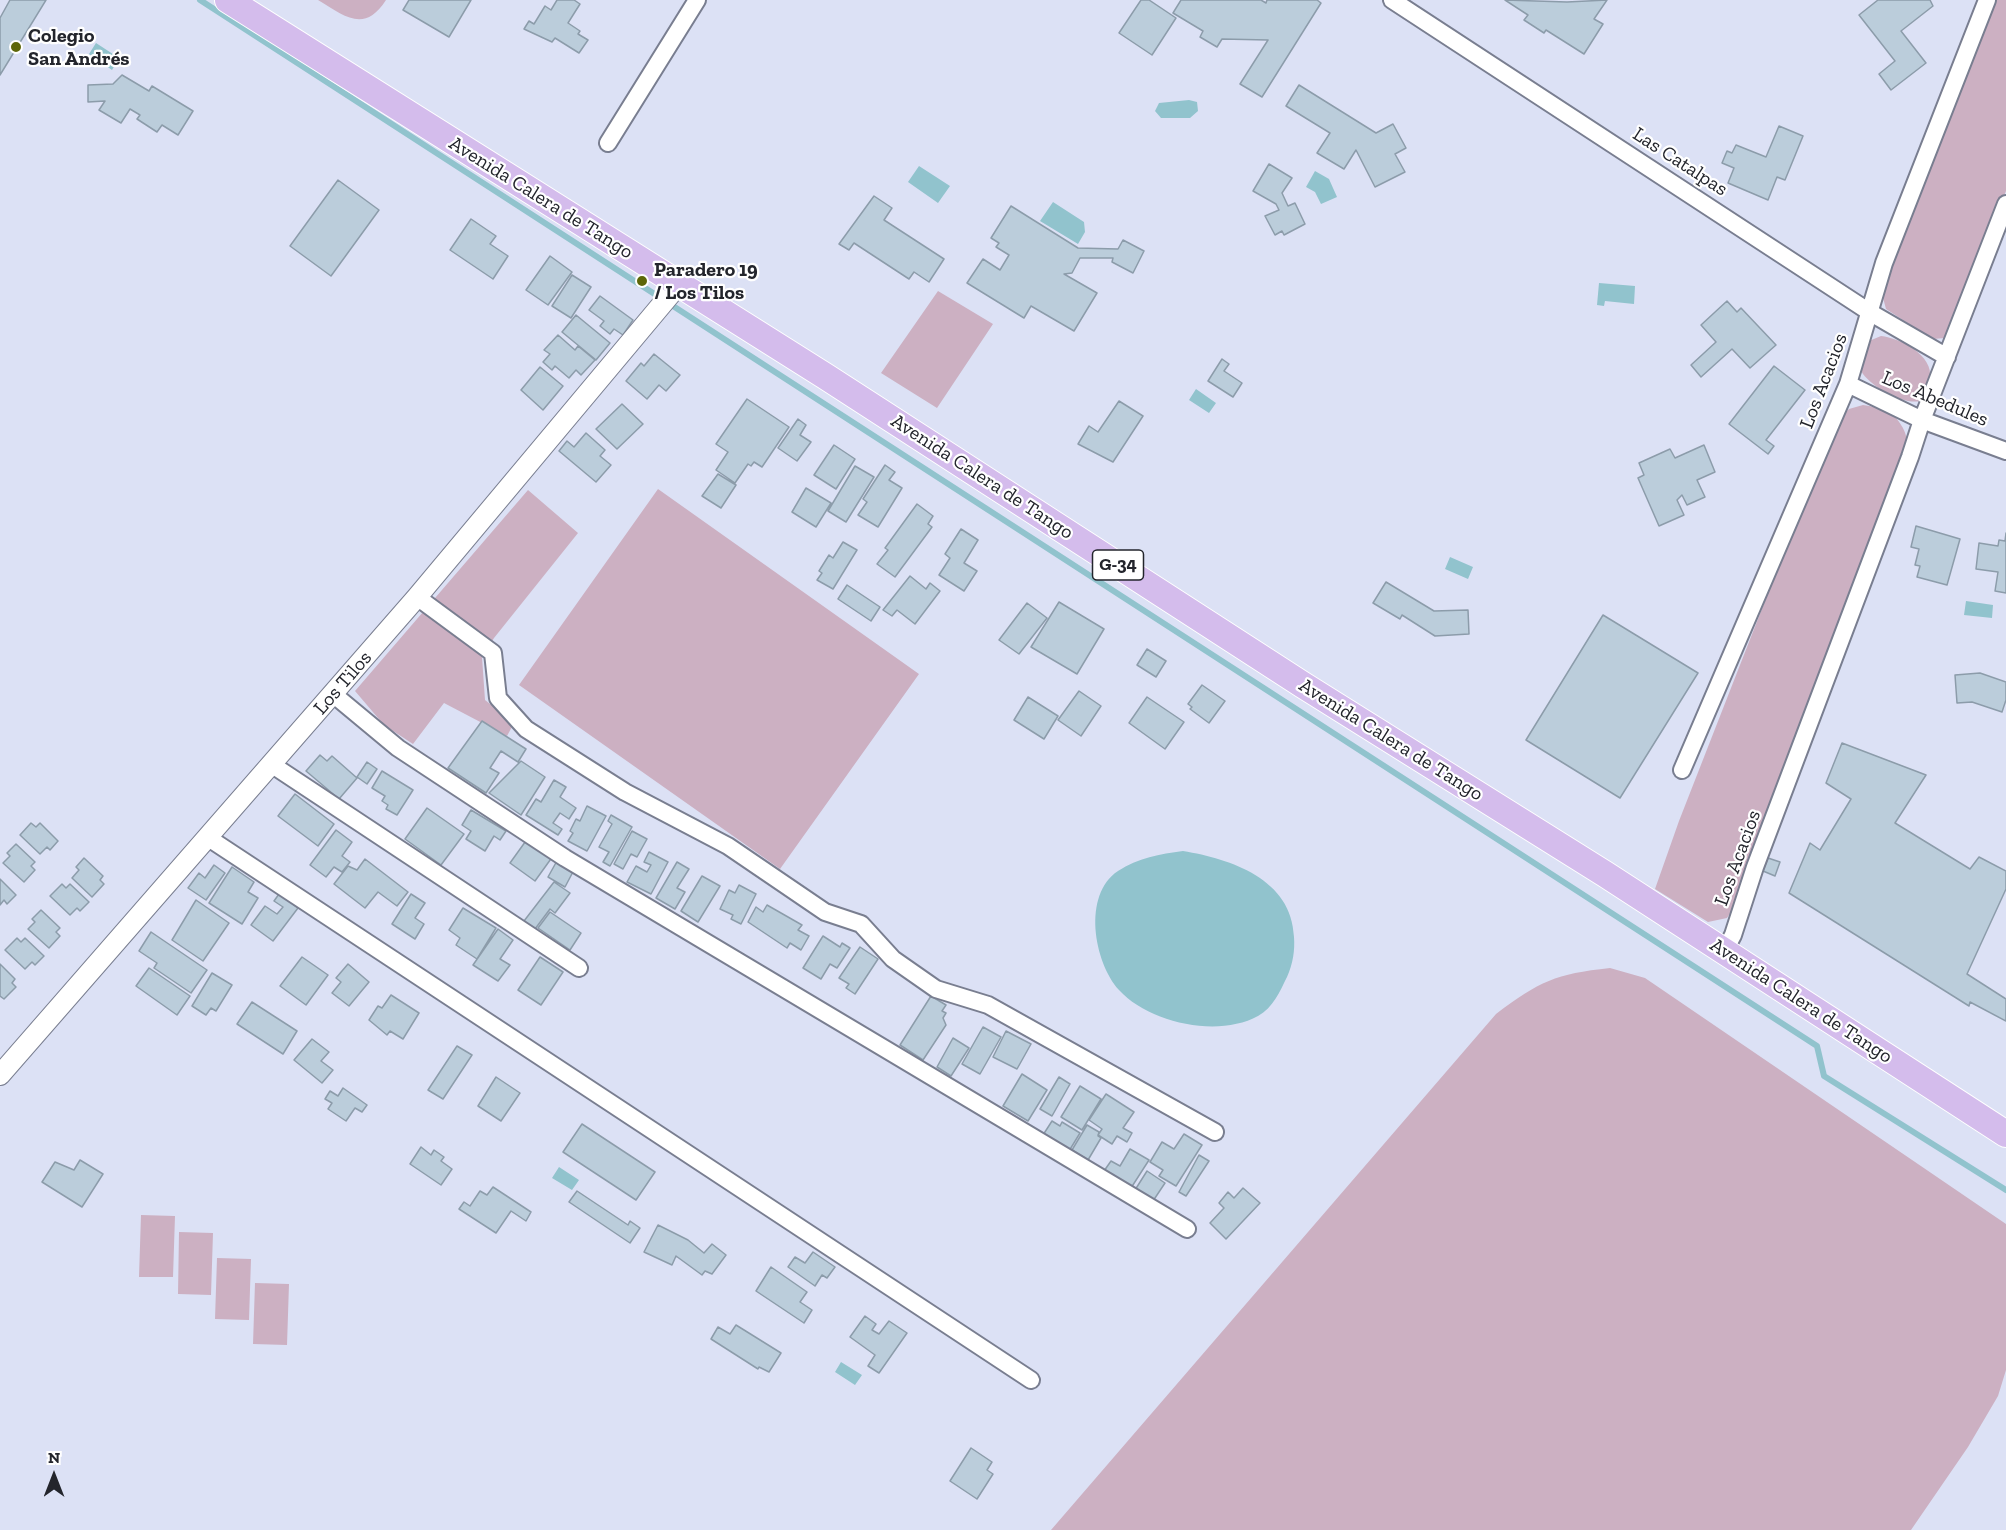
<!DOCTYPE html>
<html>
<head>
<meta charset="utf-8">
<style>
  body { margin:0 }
  #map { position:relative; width:2006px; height:1530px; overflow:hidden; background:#dce1f5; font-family:"Zilla Slab",serif }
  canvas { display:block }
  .north { position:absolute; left:24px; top:1446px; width:60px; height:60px; -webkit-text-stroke:4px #fff; paint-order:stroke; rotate:0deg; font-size:16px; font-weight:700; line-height:24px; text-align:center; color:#23252c }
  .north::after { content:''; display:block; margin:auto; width:21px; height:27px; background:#23252c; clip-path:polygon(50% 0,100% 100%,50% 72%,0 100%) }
</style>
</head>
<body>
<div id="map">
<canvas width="2006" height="1530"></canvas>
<div class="north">N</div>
</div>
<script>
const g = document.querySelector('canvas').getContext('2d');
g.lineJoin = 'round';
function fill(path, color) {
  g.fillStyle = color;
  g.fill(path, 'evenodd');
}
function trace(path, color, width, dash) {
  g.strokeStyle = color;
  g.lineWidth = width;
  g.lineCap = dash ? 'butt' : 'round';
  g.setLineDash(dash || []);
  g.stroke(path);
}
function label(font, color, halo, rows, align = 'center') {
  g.font = font + ' "Zilla Slab",serif';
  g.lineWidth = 4.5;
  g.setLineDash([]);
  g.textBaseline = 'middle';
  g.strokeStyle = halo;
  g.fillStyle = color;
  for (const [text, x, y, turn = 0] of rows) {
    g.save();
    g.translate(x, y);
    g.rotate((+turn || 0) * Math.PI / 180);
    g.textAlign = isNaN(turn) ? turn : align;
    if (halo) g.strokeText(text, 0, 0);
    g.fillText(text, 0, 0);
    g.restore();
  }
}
const green = new Path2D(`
  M318,0H386C364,34 345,16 318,0Z
  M1991,0H2006V191L1952,333L1946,338L1932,339L1886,309L1882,294L1885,278Z
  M938,291L993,324L937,408L881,373Z
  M1881,336C1900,338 1934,355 1930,379C1929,386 1923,394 1921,401C1902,405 1874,388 1863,374L1860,369L1869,341Z
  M1863,405L1888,409C1898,420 1908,430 1907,446L1733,909L1727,918L1708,922L1655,889L1679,821L1835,422L1849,409Z
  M658,489L919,674L780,869L519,685Z
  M528,490L578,533L494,638L482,657L485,700L514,723L507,736L444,703L413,744L384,725L355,691Z
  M1610,968L1645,978L2006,1224V1370L1998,1396L1968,1447L1911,1530H1051L1496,1014C1540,981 1555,974 1610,968Z
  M141,1215L175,1216L173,1277H139Z
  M179,1232L213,1233L211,1295L178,1294Z
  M217,1258L251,1259L249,1320L215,1319Z
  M255,1283L289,1284L287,1345L253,1344Z`);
const water = new Path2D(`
  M96,43L119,58L112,70L89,54Z
  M1189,100L1197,102L1198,111L1190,118H1161L1155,111L1159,103Z
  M919,166L950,186L938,203L908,182Z
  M1315,171L1329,179L1337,197L1321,204L1315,192L1306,187Z
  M1053,202L1084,222L1085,232L1078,244L1040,221Z
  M1599,283L1635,286L1634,304L1605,301L1604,306L1597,305Z
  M1196,389L1216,403L1209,413L1189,400Z
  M1450,557L1473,567L1468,579L1445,569Z
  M1966,601L1993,605L1992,618L1964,615Z
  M1183,851C1231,859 1292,879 1294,937C1295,950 1293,964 1287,977C1280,991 1273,1008 1258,1016C1218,1038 1149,1023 1119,990C1094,962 1082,895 1118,871C1138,858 1160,854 1183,851Z
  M559,1167L579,1180L572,1190L552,1178Z
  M841,1362L862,1375L855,1385L835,1372Z`);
const stream = new Path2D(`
  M200,0L1817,1046L1824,1076L2006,1190`);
const building = new Path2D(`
  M10,0H46L0,75V18Z
  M409,0H471L449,37L403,10Z
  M557,0H574L580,4L568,23L580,31L578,34L588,40L579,53L555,38L552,42L524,29L529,21L534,24L545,6L551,10Z
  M1141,0H1149L1176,18L1152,55L1119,33Z
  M1181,0H1261L1266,3L1267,0H1317L1321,3L1262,97L1240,84L1268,40L1222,39L1217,47L1200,37L1203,31L1173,13Z
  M1505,0L1567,2L1607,0L1594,19L1603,24L1584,54L1546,30L1544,33L1524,20L1528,15Z
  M1878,0H1930L1933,6L1901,31L1926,63L1891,90L1879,74L1895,61L1859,15Z
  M122,75L149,91L152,86L193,111L178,135L162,125L157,132L137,119L140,115L130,109L121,123L99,110L105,101L88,102V85L113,84Z
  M1299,85L1376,133L1393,124L1406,148L1395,154L1405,172L1375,187L1356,150L1344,169L1317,153L1330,133L1286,106Z
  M1779,126L1803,136L1785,180L1777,177L1768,200L1728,183L1734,168L1722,163L1727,151L1732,153L1736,145L1766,157Z
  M1269,164L1292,178L1282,193L1288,206L1295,203L1305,224L1284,235L1282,231L1275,235L1265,216L1279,210L1276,204L1253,191Z
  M338,180L379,210L331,276L290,246Z
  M874,196L892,208L884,220L944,259L929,282L914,272L909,279L854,243L849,250L839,244Z
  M1011,206L1078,248L1118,249L1123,240L1144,251L1133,273L1112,262L1113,258H1080L1072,273L1064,274L1097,293L1074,331L1031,306L1024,318L967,283L983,259L1000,270L1009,255L996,247L999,243L991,238Z
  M471,219L496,236L490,244L508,256L493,279L450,250Z
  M550,256L572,272L548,305L526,290Z
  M572,275L591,287L571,318L552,306Z
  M600,296L633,320L623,335L614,329L610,334L600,326L604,321L589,310Z
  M1727,301L1737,312L1741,308L1776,345L1750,368L1732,349L1701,377L1691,365L1716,342L1701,325Z
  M576,315L610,343L596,360L562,332Z
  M558,335L575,350L578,346L595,360L581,375L576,370L569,378L555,366L552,370L543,362L550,354L544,350Z
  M654,354L680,375L666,391L659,385L647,399L626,381L641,363L644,366Z
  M1222,359L1229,364L1224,371L1242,383L1233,397L1208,381Z
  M1774,366L1805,390L1766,440L1774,446L1768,454L1729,424Z
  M540,367L563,386L543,410L521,390Z
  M747,399L789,427L762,467L754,462L751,466L748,464L735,483L716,470L728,452L716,444Z
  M1119,401L1143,416L1113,462L1078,444L1089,426L1098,432Z
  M622,404L643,424L617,449L596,429Z
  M798,419L806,425L800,435L811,442L797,461L778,448Z
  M586,433L605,450L600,456L611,465L596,482L559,451L567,441L574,447Z
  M834,445L855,459L836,489L814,475Z
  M1704,445L1715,472L1697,480L1705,497L1687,505L1682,495L1677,500L1684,515L1659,526L1638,478L1644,475L1639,463L1670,449L1675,458Z
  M885,465L895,472L889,480L902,488L878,527L858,515L867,502L863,499Z
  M855,466L874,477L846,522L828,511Z
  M718,474L736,485L721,508L702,496Z
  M806,488L831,503L816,527L792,512Z
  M917,504L933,516L928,524L932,527L895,577L877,564L888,550L885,548Z
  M1916,526L1960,539L1947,585L1917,577L1920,566L1915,565L1919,549L1911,547Z
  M961,529L978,540L964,563L977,571L964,591L939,575L950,558L945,554Z
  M2006,533V593L1995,591L1998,572L1976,569L1979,543L1998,546L1999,540L2005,541Z
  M843,542L857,550L833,589L817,580L822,573L819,571L829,555L833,558Z
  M910,576L926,589L930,583L940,591L915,624L897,610L892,616L883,610Z
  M1386,582L1434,611L1468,610L1469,634L1435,636L1402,615L1400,619L1373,603Z
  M847,585L880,607L871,621L838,599Z
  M1059,602L1104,629L1077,674L1031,647Z
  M1027,603L1047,618L1019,654L999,640Z
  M1603,615L1698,673L1620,798L1526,740Z
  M1147,649L1166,661L1156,677L1137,665Z
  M1980,673L2006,682V700L2002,712L1972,702L1957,703L1955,675Z
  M1202,685L1225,701L1209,723L1190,709L1192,707L1188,704Z
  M1079,691L1101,706L1081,736L1058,720Z
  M1028,697L1058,716L1044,739L1014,720Z
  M1147,697L1184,722L1165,749L1129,723Z
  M482,721L526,749L518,762L501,751L490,768L499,773L486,793L448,768Z
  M1842,743L1926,775L1895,823L1970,869L1979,857L2006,871V889L1967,974L2006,999V1021L1970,1002L1969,1006L1789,893L1810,843L1820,850L1851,799L1826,783Z
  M320,755L327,761L332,756L357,778L339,799L306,771Z
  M521,761L545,777L521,815L489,793Z
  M367,762L377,769L367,784L357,777Z
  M382,771L413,790L397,815L386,809L388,805L382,801L385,796L372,788Z
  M554,780L566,787L560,797L576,808L569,819L560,813L553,823L562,829L558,835L526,815L536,799L541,802Z
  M295,794L334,824L318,846L278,816Z
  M587,806L606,816L587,851L568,841L573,833L570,831L576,819L580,821Z
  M427,808L464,834L441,865L405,839Z
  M471,810L506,831L500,840L494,836L485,851L466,839L471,831L462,825Z
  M611,815L632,827L610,866L603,862L609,852L599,847L612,824L608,821Z
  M31,823L36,827L40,823L58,841L50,850L47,847L40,854L20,835Z
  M336,830L352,842L342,856L350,862L342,872L334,867L326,877L310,865Z
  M632,831L647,839L637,857L631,854L623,869L614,864Z
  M528,838L553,856L535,881L510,863Z
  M16,844L35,862L31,866L35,870L24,882L3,863L10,856L7,853Z
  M649,852L668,862L651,894L627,882L636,866L647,872L651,865L644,862Z
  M84,858L103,876L100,880L104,884L92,897L72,878L79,870L76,867Z
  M1768,858L1780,862L1775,876L1763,871Z
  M365,859L408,892L397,906L378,892L365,908L334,884L348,866L357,870Z
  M558,859L575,868L565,887L548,877Z
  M677,862L689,869L677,888L685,892L675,909L656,898Z
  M214,865L225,873L206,900L188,888L199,873L205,878Z
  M232,867L254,882L248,892L258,898L242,924L209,903Z
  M702,876L720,886L698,922L681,911Z
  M0,879L16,895L7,904L4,900L0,905Z
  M554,882L570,893L555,913L550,909L535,929L524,921Z
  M62,884L66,888L70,884L89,902L80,911L77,908L70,915L50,896Z
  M739,885L756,894L741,924L731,919L733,915L720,909L729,890L735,893Z
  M279,894L298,908L273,941L251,925L265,906L277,914L283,907L274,901Z
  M411,894L425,903L415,918L424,924L415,939L392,924Z
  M196,900L229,923L203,961L172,940Z
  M767,905L802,925L798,930L809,936L801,950L790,943L787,948L748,922L756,907L763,912Z
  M463,908L496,928L477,959L456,945L460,938L449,930Z
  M41,910L60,928L56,932L60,936L49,948L28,929L35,922L32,919Z
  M550,912L581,933L570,950L538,928Z
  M498,929L513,940L500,959L510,965L498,981L473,965Z
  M151,932L207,970L191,993L154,968L157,963L139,951Z
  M823,936L840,947L842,943L850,948L837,968L830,964L821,979L803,968Z
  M17,938L21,942L25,938L44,956L35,965L32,962L25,969L5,950Z
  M860,947L878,959L855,994L846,988L849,984L839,978Z
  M302,957L328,975L306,1005L280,986Z
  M540,957L563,972L541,1005L518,990Z
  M0,964L15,979L12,983L16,987L4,999L0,996Z
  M348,964L369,982L349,1006L332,993L341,982L336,978Z
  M149,968L190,996L177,1015L136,986Z
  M212,973L232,985L216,1011L211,1008L206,1015L192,1006Z
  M391,995L419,1013L403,1039L390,1031L387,1035L369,1020L378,1006L382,1008Z
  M931,996L946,1005L942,1011L946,1013L943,1018L946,1025L923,1060L900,1045Z
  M252,1002L297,1031L283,1054L237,1024Z
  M983,1027L1001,1037L980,1074L962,1064Z
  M1006,1031L1031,1044L1017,1069L993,1057Z
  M953,1038L969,1048L951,1076L937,1067Z
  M312,1039L329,1052L321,1061L333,1070L322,1083L294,1060Z
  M457,1046L472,1055L443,1099L428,1090Z
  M1022,1074L1047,1090L1028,1121L1003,1106Z
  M496,1077L520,1093L501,1121L478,1106Z
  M1059,1077L1070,1084L1052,1116L1040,1109Z
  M1080,1086L1101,1099L1082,1130L1061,1117Z
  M343,1088L367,1105L362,1112L355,1108L346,1121L328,1109L332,1103L325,1099L330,1091L338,1096Z
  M1106,1094L1134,1112L1123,1128L1132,1133L1127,1142L1117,1136L1112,1144L1098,1135L1102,1129L1089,1120Z
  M1052,1121L1060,1126L1062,1122L1080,1133L1069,1151L1043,1135Z
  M582,1124L655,1172L636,1200L563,1152Z
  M1087,1125L1099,1132L1098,1136L1101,1138L1088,1160L1072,1150Z
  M1184,1134L1202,1145L1176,1186L1159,1176L1163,1170L1150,1162L1162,1142L1174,1149Z
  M421,1147L431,1155L434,1150L444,1157L441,1161L452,1169L441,1185L410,1164Z
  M1130,1149L1149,1160L1131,1188L1104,1171L1111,1161L1120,1166Z
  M1199,1155L1209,1161L1186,1196L1179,1192Z
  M80,1160L103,1174L82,1207L42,1182L55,1162L74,1170Z
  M1147,1171L1165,1183L1153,1201L1135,1190Z
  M493,1187L531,1212L526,1221L511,1211L496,1233L459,1209L464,1202L470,1206L480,1191L487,1195Z
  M1243,1188L1260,1203L1226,1239L1210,1223L1224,1208L1219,1203L1228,1192L1234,1198Z
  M577,1191L628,1225L630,1221L640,1228L630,1243L569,1202Z
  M658,1225L688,1240L704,1253L712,1244L726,1255L712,1274L705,1271L702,1275L676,1256L672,1265L644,1252Z
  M813,1252L835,1267L827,1278L822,1275L815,1286L788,1267L795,1257L805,1263Z
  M771,1267L807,1292L800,1302L812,1310L804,1323L756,1291Z
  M865,1316L876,1324L872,1330L879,1334L889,1321L907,1333L879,1373L868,1366L875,1355L850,1337Z
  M736,1325L781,1353L769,1372L759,1367L758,1369L711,1339L718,1327L730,1334Z
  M971,1448L992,1462L987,1470L993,1474L977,1499L950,1481Z`);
const minor = new Path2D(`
  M1392,0L1871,313L1947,357
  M608,143L697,0
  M1848,384L1922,420L2006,451
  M417,597L493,653L498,698L526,729L625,792L728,846L825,912L861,924L893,959L936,989L988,1005L1215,1132
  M333,694L398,748L565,858L1187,1229
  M271,764L579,968
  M1682,770L1848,384L1884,263L1987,0
  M207,837L1031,1380
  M1724,952L1733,935L1755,867L1910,457L1922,420L2006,204`);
const tertiary = new Path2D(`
  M0,1075L417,597L679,284`);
const primary = new Path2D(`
  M228,0L825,376L1303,685L1605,874L2006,1134`);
const markers = [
  [16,47,6,"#5d6609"],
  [642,281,6,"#5d6609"]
];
const shields = [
  [1118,565,51]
];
const shieldNames = [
  ["G-34",1118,565]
];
const poiNames = [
  ["Colegio",28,36],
  ["San Andrés",28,59],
  ["Paradero 19",654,270],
  ["/ Los Tilos",654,293]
];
const streetNames = [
  ["Las Catalpas",1680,162,33],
  ["Avenida Calera de Tango",541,198,32],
  ["Los Acacios",1824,381,-69],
  ["Los Abedules",1935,399,23],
  ["Avenida Calera de Tango",982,477,33],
  ["Los Tilos",343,683,-49],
  ["Avenida Calera de Tango",1391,740,32],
  ["Los Acacios",1738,858,-70],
  ["Avenida Calera de Tango",1801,1001,33]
];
fill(green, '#ccb0c2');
fill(water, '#91c3cd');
trace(stream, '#91c3cd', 6);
fill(building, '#bbcddb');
trace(building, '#8c9caa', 1.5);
trace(minor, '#797e90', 20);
trace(tertiary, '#797e90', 22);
trace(primary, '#fff', 28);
trace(minor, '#fff', 16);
trace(tertiary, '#fff', 20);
trace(primary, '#d4bcec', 26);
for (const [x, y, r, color] of markers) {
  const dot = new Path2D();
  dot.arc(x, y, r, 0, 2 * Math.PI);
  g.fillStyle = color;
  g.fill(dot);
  trace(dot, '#fff', 2);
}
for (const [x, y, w] of shields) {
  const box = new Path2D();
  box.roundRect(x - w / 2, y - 15, w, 30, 4.5);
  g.fillStyle = '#fff';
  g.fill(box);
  trace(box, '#23252c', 1.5);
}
label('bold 18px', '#23252c', null, shieldNames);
label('bold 20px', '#23252c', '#fff', poiNames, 'left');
label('20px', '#23252c', '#fff', streetNames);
</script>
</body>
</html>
